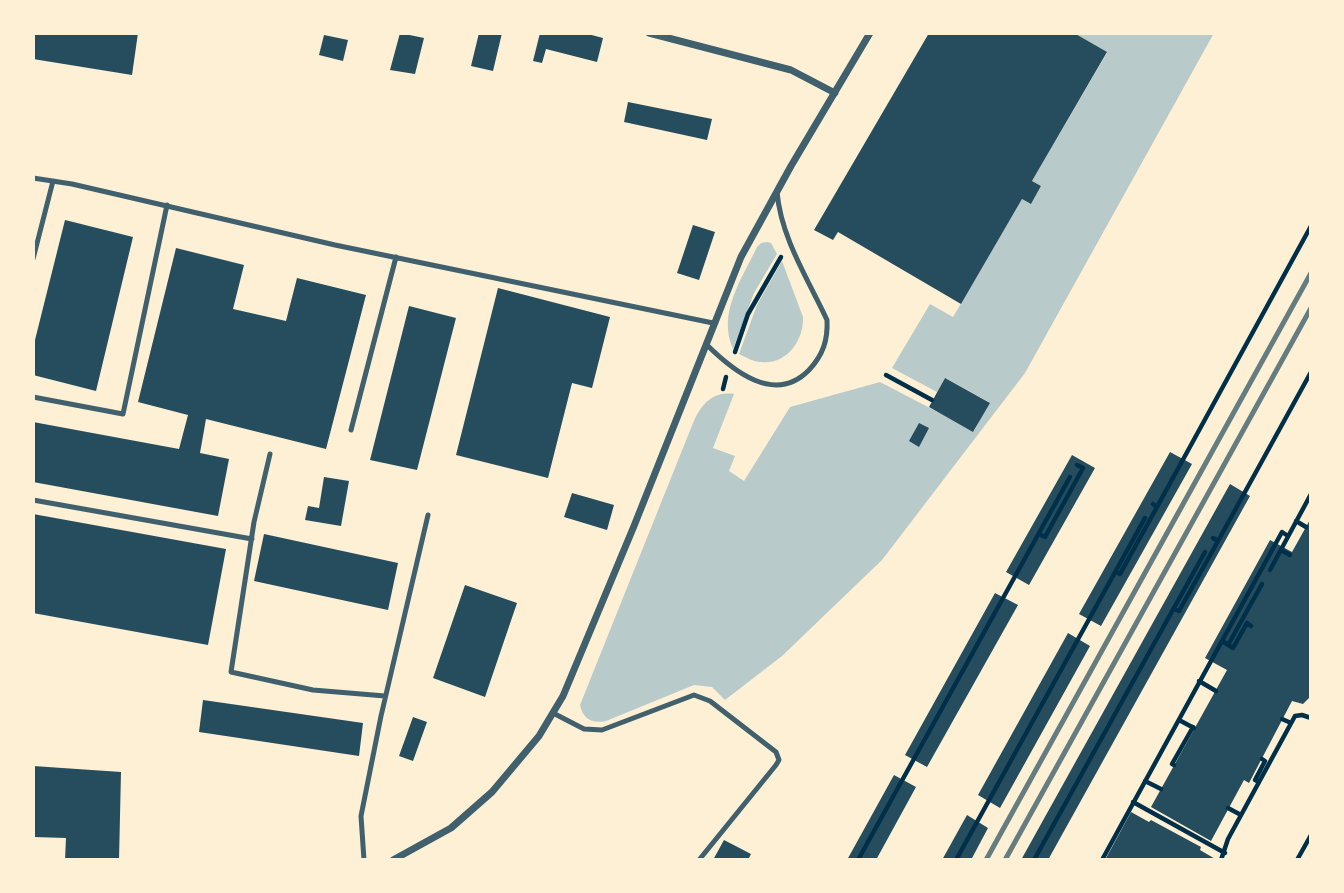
<!DOCTYPE html>
<html>
<head>
<meta charset="utf-8">
<style>
  body { margin:0 }
  #map { position:relative; width:1344px; height:893px; overflow:hidden; background:#fdf0d5; font-family:Signika,sans-serif }
  canvas { display:block }
  .frame { position:absolute; inset:0; border:35px solid #fdf0d5; pointer-events:none }
</style>
</head>
<body>
<div id="map">
<canvas width="1344" height="893"></canvas>
<div class="frame"></div>
</div>
<script>
const g = document.querySelector('canvas').getContext('2d');
g.lineJoin = 'round';
function fill(path, color) {
  g.fillStyle = color;
  g.fill(path, 'evenodd');
}
function trace(path, color, width, dash) {
  g.strokeStyle = color;
  g.lineWidth = width;
  g.lineCap = dash ? 'butt' : 'round';
  g.setLineDash(dash || []);
  g.stroke(path);
}
const green = new Path2D(`
  M1074,33H1214L1025,373L882,560L782,656L725,700L712,687L694,685L606,721C592,724 583,719 580,705L693,423C701,405 712,391 734,394L713,448L735,456L729,471L744,481L790,407L880,382L974,431L989,402L945,378L937,392L892,368L930,304L953,317L1022,199L1031,204L1041,186L1032,181L1107,53Z
  M767,242L771,243L777,254L754,293L733,349C717,313 742,279 757,247L761,243Z
  M782,261L803,317C804,340 787,365 761,362C754,362 745,357 739,354L757,305Z`);
const building = new Path2D(`
  M33,33H138L132,75L33,59Z
  M400,33L424,38L415,74L390,70Z
  M479,33H502L493,71L471,66Z
  M540,33H584L603,38L597,62L546,49L542,63L533,61Z
  M929,33H1074L1107,52L1032,181L1041,186L1031,204L1022,199L961,304L838,232L833,240L814,230Z
  M324,35L348,40L343,61L319,55Z
  M628,102L712,119L707,140L624,122Z
  M65,220L133,237L96,391L33,375V348Z
  M693,225L715,232L699,280L677,273Z
  M176,248L244,265L233,309L286,321L297,278L366,295L326,449L206,419L200,453L229,459L218,516L33,482V422L179,449L188,415L138,402Z
  M498,288L610,317L592,388L572,383L548,478L456,455Z
  M409,306L456,318L417,470L370,460Z
  M945,378L990,403L973,432L929,407Z
  M919,423L929,428L919,447L909,441Z
  M1170,452L1192,464L1101,626L1079,614Z
  M1072,455L1095,468L1029,585L1006,572Z
  M324,477L349,481L341,526L305,520L308,506L319,508Z
  M1230,484L1250,496L1048,860H1021Z
  M572,493L614,505L607,530L564,517Z
  M33,514L226,549L208,645L33,613Z
  M1311,518V696L1303,704L1292,701L1249,783L1244,780L1211,841L1151,807L1227,670L1205,658L1270,540L1292,552Z
  M264,534L398,563L388,610L254,581Z
  M465,585L517,603L485,697L433,678Z
  M995,593L1018,605L927,767L905,755Z
  M1068,633L1090,646L1000,808L978,795Z
  M203,700L363,723L359,756L199,732Z
  M413,717L427,722L413,761L399,756Z
  M33,766L121,772L119,860H65L66,838L33,837Z
  M894,775L916,787L876,860H847Z
  M1131,812L1149,822L1151,820L1201,847L1200,850L1217,860H1105Z
  M967,815L988,828L971,860H942Z
  M724,840L751,854L748,860H713Z`);
const path = new Path2D(`
  M735,352L748,314L781,257
  M886,375L932,400
  M723,389L726,377
  M1157,507L1311,226
  M1296,521L1306,527
  M1039,534L1045,537L1083,468L1077,465
  M1218,541L1311,372
  M1281,550L1290,555
  M1270,570L1311,494
  M1116,572L1120,574L1157,507L1153,504
  M1174,609L1179,611L1218,541L1213,538
  M1251,626L1247,623L1233,648L1222,641L1282,532L1288,536
  M1228,645L1262,584
  M1199,681L1216,691
  M1282,719L1291,723
  M1179,720L1194,728
  M1174,765L1172,764L1193,727
  M1145,781L1161,789
  M1259,782L1255,780L1265,761L1262,759
  M1133,802L1225,853
  M1228,808L1241,815
  M858,860L1070,477
  M956,860L1145,518
  M1034,860L1205,552
  M1102,860L1222,641
  M1221,860L1228,839L1295,716L1302,715L1311,718
  M1297,860L1311,835`);
const service = new Path2D(`
  M33,178L72,184L335,245L713,323
  M33,259L53,181
  M706,344C733,371 775,405 809,370C823,355 828,340 827,320C808,279 781,238 777,192
  M33,397L123,414L167,205
  M351,430L396,257
  M270,454L254,522L231,672L313,690L385,696
  M33,500L252,539
  M553,713L584,729L602,730L694,695L710,701L776,752L779,760L776,765L699,860
  M364,860L361,816L381,716L428,515`);
const minor = new Path2D(`
  M649,33L791,70L835,93
  M393,860L451,828L492,792L539,736L563,696L634,526L741,257L791,166L870,33`);
const rail = new Path2D(`
  M986,860L1311,273
  M1005,860L1311,308`);
fill(green, '#b9caca');
fill(building, '#264d5e');
trace(path, '#003049', 4.5);
trace(service, '#3f606c', 5);
trace(minor, '#3f606c', 7);
trace(rail, '#657d81', 5);
</script>
</body>
</html>
